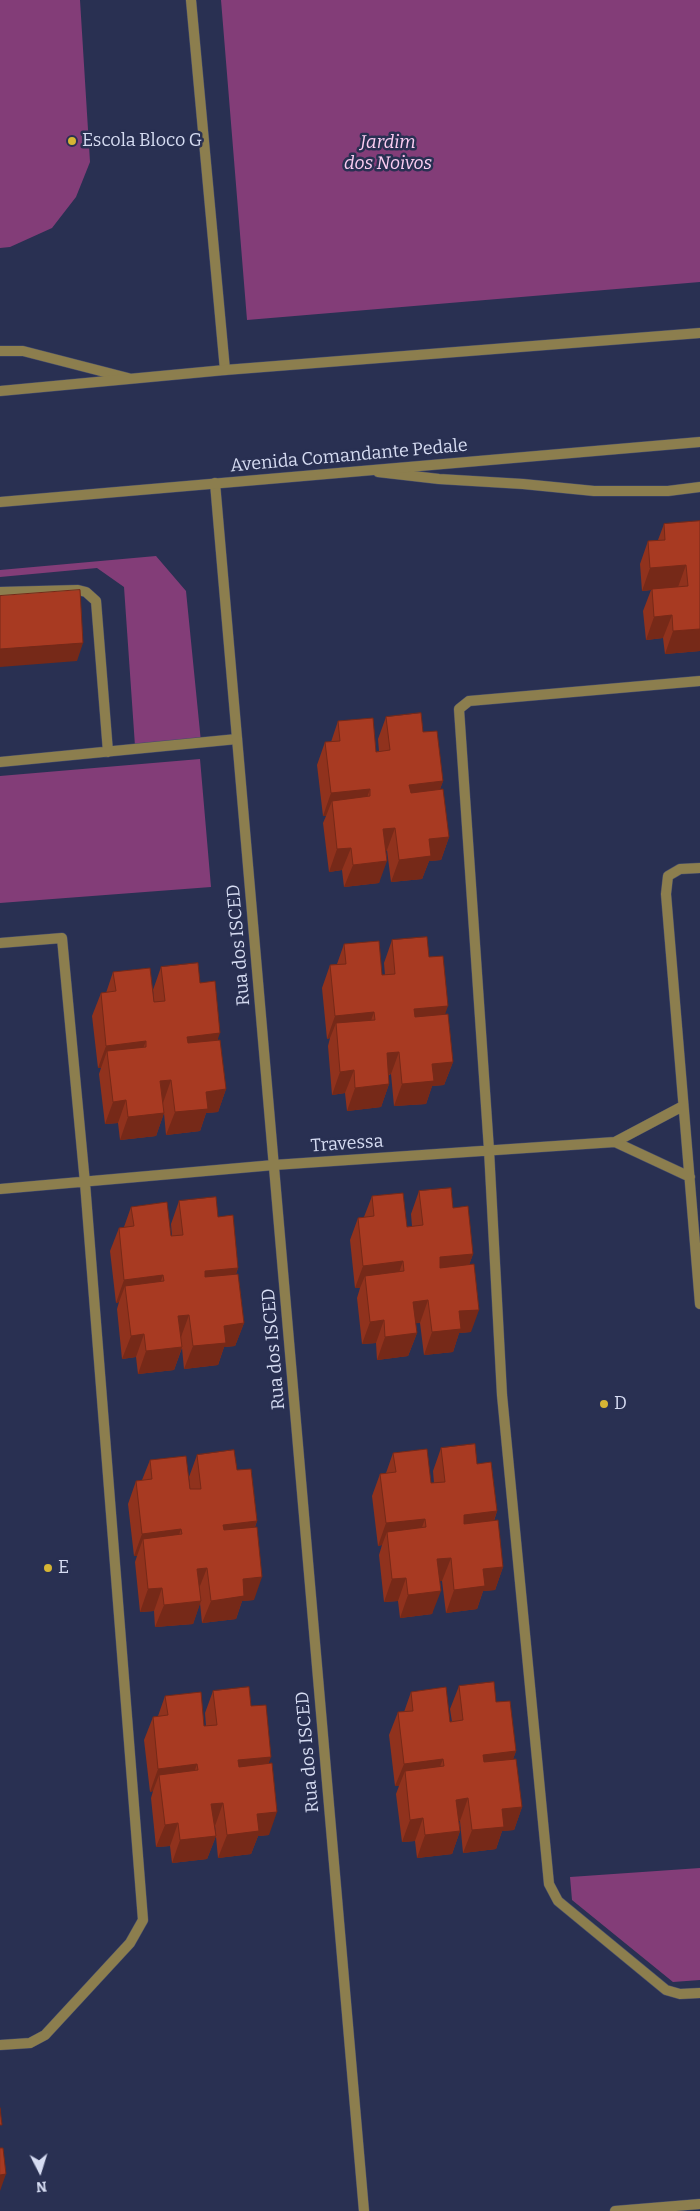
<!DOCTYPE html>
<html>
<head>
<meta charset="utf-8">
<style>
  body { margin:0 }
  #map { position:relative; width:700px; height:2211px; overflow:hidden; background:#293052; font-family:Bitter,serif }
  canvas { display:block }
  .north { position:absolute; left:15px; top:2146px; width:50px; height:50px; -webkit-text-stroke:4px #293052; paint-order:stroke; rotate:175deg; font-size:14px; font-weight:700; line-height:20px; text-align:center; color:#d6dcf2 }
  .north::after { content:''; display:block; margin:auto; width:18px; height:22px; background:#d6dcf2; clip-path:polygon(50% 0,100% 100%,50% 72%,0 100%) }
</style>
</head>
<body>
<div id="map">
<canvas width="700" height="2211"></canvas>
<div class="north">N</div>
</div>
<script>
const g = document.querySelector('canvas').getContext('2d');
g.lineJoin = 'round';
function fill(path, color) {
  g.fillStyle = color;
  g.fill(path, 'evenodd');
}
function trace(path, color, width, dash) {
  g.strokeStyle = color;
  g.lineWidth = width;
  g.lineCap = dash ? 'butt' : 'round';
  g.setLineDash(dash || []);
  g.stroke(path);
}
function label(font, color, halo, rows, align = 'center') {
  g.font = font + ' Bitter,serif';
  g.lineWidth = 5;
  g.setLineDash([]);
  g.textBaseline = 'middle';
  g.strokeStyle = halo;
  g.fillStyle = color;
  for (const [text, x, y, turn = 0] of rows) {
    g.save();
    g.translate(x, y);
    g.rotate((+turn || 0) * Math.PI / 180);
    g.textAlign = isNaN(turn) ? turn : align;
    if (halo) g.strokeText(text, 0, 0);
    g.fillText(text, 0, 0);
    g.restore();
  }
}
const green = new Path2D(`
  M0,0H80L90,162L76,197L52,228L10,247L0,248Z
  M221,0H700V282L247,320Z
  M156,556L186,591L201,742L135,746L124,587L97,568L0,577V570Z
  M200,759L211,887L0,903V776Z
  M700,1868V1980L673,1982L572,1900L570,1877Z`);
const service = new Path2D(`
  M0,351H23L128,378
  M378,472L439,479L523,484L594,491H668L700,487
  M0,592L78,590L86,592L96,601L108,752
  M0,762L237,739`);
const minor = new Path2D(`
  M191,0L225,370
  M215,483L364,2211
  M700,681L469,701L459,709L489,1150L502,1395L549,1884L558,1901L666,1990L680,1994L700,1993
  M700,868L680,869L668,876L666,894L700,1304
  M0,943L62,938L85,1183L143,1920L130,1943L45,2035L30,2043L0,2045
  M615,1142L683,1106
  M0,1189L274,1165L615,1142L690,1177
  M615,2211L700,2204`);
const tertiary = new Path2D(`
  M0,391L225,370L700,333
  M0,502L700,442`);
const wall = new Path2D(`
  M700,521V651L665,654L663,638L646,640L643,611L651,590L642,591L640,564L648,541L658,540L664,524Z
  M386,717L423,732L443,781L440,789L449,837L441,860L429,861L422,879L391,882L387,850L386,851L379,883L344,887L342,870L329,872L323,823L326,816H323L317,765L325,742H331L338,721L376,752L379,751L378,739Z
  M392,940L429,957L445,1014L453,1062L444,1085L432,1086L426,1104L394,1106L391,1074L389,1075V1084L381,1107L347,1111L345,1093L332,1095L328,1046L330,1038L327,1039L322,988L330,965L337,964L344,944L382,975H385L384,963Z
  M161,967L200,983L218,1040L226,1089L218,1112L206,1113L200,1131L166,1135L164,1113L156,1136L120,1140L118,1123L105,1124L99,1074L101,1068H98L92,1016L101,993H106L113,972L154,1002L153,990Z
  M419,1191L453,1208L473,1254L469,1265L471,1332L459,1333L453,1352L424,1355L420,1323H415L417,1333L408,1356L377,1360L376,1343L362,1344L357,1298L360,1288H355L350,1240L358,1218L364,1217L372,1196L407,1227L412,1226L411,1214Z
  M179,1201L218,1217L238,1268L236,1274L244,1323L235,1346L224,1347L218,1365L184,1369L182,1348L174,1370L138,1374L136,1357L122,1359L117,1309L119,1302L116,1303L110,1251L119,1228L124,1227L131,1207L172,1236L171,1224Z
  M441,1448L477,1464L497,1511L494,1521L503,1567L495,1590L483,1591L477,1609L446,1613L442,1581H440L432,1614L400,1618L398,1601L384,1602L379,1555L382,1545L378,1546L372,1496L380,1474L386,1473L393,1453L431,1483H434L433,1471Z
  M197,1455L237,1470L257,1521L255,1527L254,1600L242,1601L236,1619L202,1623L200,1603L193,1624L155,1627L154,1611L140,1612L135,1562L137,1556H134L128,1504L136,1481L142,1480L150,1460L190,1489L189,1477Z
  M459,1686L496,1702L516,1751L513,1759L522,1807L514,1830L502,1831L496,1849L463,1853L460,1821H459L460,1831L452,1854L417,1858L415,1841L402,1842L396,1794L399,1786H395L389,1735L398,1712H404L411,1692L450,1722H452L450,1709Z
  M213,1691L251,1706L269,1763V1835L258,1836L251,1854L218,1858L215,1826H214L216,1836L207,1859L172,1863L170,1846L156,1847L151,1798L153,1791L150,1792L144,1740L153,1717L158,1716L165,1696L204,1726H206L205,1713Z`);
const shadedWall = new Path2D(`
  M686,565L678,587L642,591L650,568Z
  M672,615L663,638L646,640L654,617Z
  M700,629V651L665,654L673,631Z
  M83,643L77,661L0,667V649Z
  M443,781L435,804L401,808L409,785Z
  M370,789L362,812L332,801L326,816H323L331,793Z
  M395,828L387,850L375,852L383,829Z
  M449,837L441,860L429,861L422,879L391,882L399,860L429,839Z
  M351,848L342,870L329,872L337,849Z
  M387,861L379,883L344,887L353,865Z
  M448,1006L440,1029L406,1032L414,1009Z
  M374,1012L366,1035L336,1023L330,1038L327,1039L335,1016Z
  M220,1033L212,1056L178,1060L187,1037Z
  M146,1041L137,1064L107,1051L101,1068H98L106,1046Z
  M399,1052L391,1074L378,1076L387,1053Z
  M453,1062L444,1085L432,1086L426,1104L394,1106L402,1084L432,1064Z
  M354,1070L345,1093L332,1095L340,1072Z
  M171,1080L163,1103L160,1081Z
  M389,1084L381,1107L347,1111L355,1088Z
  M226,1089L218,1112L206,1113L200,1131L166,1135L175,1112L206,1092Z
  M126,1100L118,1123L105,1124L113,1102Z
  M164,1113L156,1136L120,1140L128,1117Z
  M473,1254L465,1276L431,1280L440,1257Z
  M403,1261L395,1284L365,1276L360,1288H355L363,1266Z
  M238,1268L230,1290L196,1294L205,1271Z
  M163,1275L155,1298L125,1286L119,1302L116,1303L124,1280Z
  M428,1300L420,1323L405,1324L413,1302Z
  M479,1310L471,1332L459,1333L453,1352L424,1355L432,1332L459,1311Z
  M189,1315L181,1337L178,1316Z
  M384,1320L376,1343L362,1344L370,1322Z
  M244,1323L235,1346L224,1347L218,1365L184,1369L193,1346L224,1326Z
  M417,1333L408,1356L377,1360L385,1337Z
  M144,1334L136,1357L122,1359L131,1336Z
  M182,1347L174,1370L138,1374L146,1351Z
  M497,1511L489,1534L455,1538L464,1515Z
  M425,1519L417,1541L387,1532L382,1545L378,1546L386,1523Z
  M257,1521L248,1544L215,1547L223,1525Z
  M181,1529L173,1552L143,1539L137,1556H134L142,1534Z
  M451,1558L442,1581L429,1582L437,1559Z
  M503,1567L495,1590L483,1591L477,1609L446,1613L454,1590L483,1569Z
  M207,1568L198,1591L197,1569Z
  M262,1577L254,1600L242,1601L236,1619L202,1623L211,1601L243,1579Z
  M406,1578L398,1601L384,1602L392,1579Z
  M162,1588L154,1611L140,1612L148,1589Z
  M441,1591L432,1614L400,1618L408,1595Z
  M201,1601L193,1624L155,1627L164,1605Z
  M516,1751L508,1774L474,1778L483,1755Z
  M271,1757L263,1779L230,1783L238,1760Z
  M443,1759L434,1782L405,1771L399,1786H395L404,1764Z
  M197,1764L189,1787L159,1775L153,1791L150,1792L158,1769Z
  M468,1798L460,1821L448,1822L456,1800Z
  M223,1803L215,1826L203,1827L211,1804Z
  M522,1807L514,1830L502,1831L496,1849L463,1853L472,1830L502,1809Z
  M277,1812L269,1835L258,1836L251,1854L218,1858L227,1835L257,1814Z
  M423,1818L415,1841L402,1842L410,1820Z
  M178,1823L170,1846L156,1847L165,1825Z
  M460,1831L452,1854L417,1858L425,1835Z
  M216,1836L207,1859L172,1863L180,1840Z
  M6,2174L0,2191V2175Z`);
const building = new Path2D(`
  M700,521V629L673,631L672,615L654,617L652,589L688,586L686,565L650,568L648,541L665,540L664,524Z
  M80,590L83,643L0,649V596Z
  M421,713L423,732L437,731L443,781L409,785L411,793L443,789L449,837L429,839L431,856L399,860L395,828L383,829L387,861L353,865L351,848L337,849L332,801L370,796V789L331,793L325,742L340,741L338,721L373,718L376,752L390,750L386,717Z
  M427,937L429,957L443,956L448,1006L414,1009L415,1017L448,1014L453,1062L432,1064L434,1081L402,1084L399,1052L387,1053L389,1084L355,1088L354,1070L340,1072L336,1023L375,1020L374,1012L335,1016L330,965L346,964L344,944L379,941L382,975L395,974L392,940Z
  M198,963L200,983L215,981L220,1033L187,1037L188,1043L220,1040L226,1089L206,1092L208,1109L175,1112L171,1080L160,1081L164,1113L128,1117L126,1100L113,1102L107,1051L146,1047V1041L106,1046L101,993L116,991L113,972L150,968L154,1002L165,1001L161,967Z
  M451,1188L453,1208L468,1206L473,1254L440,1257V1268L474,1264L479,1310L459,1311L461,1329L432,1332L428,1300L413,1302L417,1333L385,1337L384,1320L370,1322L365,1276L404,1271L403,1261L363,1266L358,1218L374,1216L372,1196L403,1193L407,1227L423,1225L419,1191Z
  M216,1197L218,1217L233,1215L238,1268L205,1271V1277L238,1274L244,1323L224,1326L226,1343L193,1346L189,1315L178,1316L182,1347L146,1351L144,1334L131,1336L125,1286L164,1281L163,1275L124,1280L119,1228L134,1226L131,1207L167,1202L171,1236L183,1235L179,1201Z
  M475,1444L477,1464L491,1462L497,1511L464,1515V1524L498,1520L503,1567L483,1569L485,1586L454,1590L451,1558L437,1559L441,1591L408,1595L406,1578L392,1579L387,1532L426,1527L425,1519L386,1523L380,1474L396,1472L393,1453L427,1449L431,1483L445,1482L441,1448Z
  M234,1450L237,1470L251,1469L257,1521L223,1525L224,1530L257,1527L262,1577L243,1579L244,1596L211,1601L207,1568L197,1569L201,1601L164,1605L162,1588L148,1589L143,1539L182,1534L181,1529L142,1534L136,1481L152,1479L150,1460L186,1456L190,1489H201L197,1455Z
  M494,1682L496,1702L510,1701L516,1751L483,1755L484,1762L516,1759L522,1807L502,1809L504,1827L472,1830L468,1798L456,1800L460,1831L425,1835L423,1818L410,1820L405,1771L444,1766L443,1759L404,1764L398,1712L413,1711L411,1692L446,1687L450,1722L463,1720L459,1686Z
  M249,1687L251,1706L266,1705L271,1757L238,1760L239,1767L272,1763L277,1812L257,1814L259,1831L227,1835L223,1803L211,1804L216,1836L180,1840L178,1823L165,1825L159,1775L198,1770L197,1764L158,1769L153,1717L168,1715L165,1696L201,1692L204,1726L217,1725L213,1691Z
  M0,2108L2,2125H0Z
  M0,2148H3L6,2174L0,2175Z`);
const markers = [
  [72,141,5,"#d6b534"],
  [604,1404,5,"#d6b534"],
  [48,1568,5,"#d6b534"]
];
const poiNames = [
  ["Escola Bloco G",82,141],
  ["D",614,1404],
  ["E",58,1568]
];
const parkNames = [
  ["Jardim",388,143],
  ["dos Noivos",388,164]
];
const streetNames = [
  ["Avenida Comandante Pedale",349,456,-5],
  ["Rua dos ISCED",239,945,-95],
  ["Travessa",347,1144,-4],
  ["Rua dos ISCED",274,1349,-95],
  ["Rua dos ISCED",308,1752,-95]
];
fill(green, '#833d78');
trace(service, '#454c6c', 11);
trace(minor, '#454c6c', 11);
trace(tertiary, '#454c6c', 11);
trace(service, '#8c7e4e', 10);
trace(minor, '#8c7e4e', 10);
trace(tertiary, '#8c7e4e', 10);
fill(wall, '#90321d');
fill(shadedWall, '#762918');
fill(building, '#a83a22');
trace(building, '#762918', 1);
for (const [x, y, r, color] of markers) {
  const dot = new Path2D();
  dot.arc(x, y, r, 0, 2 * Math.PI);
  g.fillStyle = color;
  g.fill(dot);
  trace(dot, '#293052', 2);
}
label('18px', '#d6dcf2', '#293052', poiNames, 'left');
label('italic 18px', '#fdcef3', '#293052', parkNames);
label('18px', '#d6dcf2', '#293052', streetNames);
</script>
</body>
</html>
